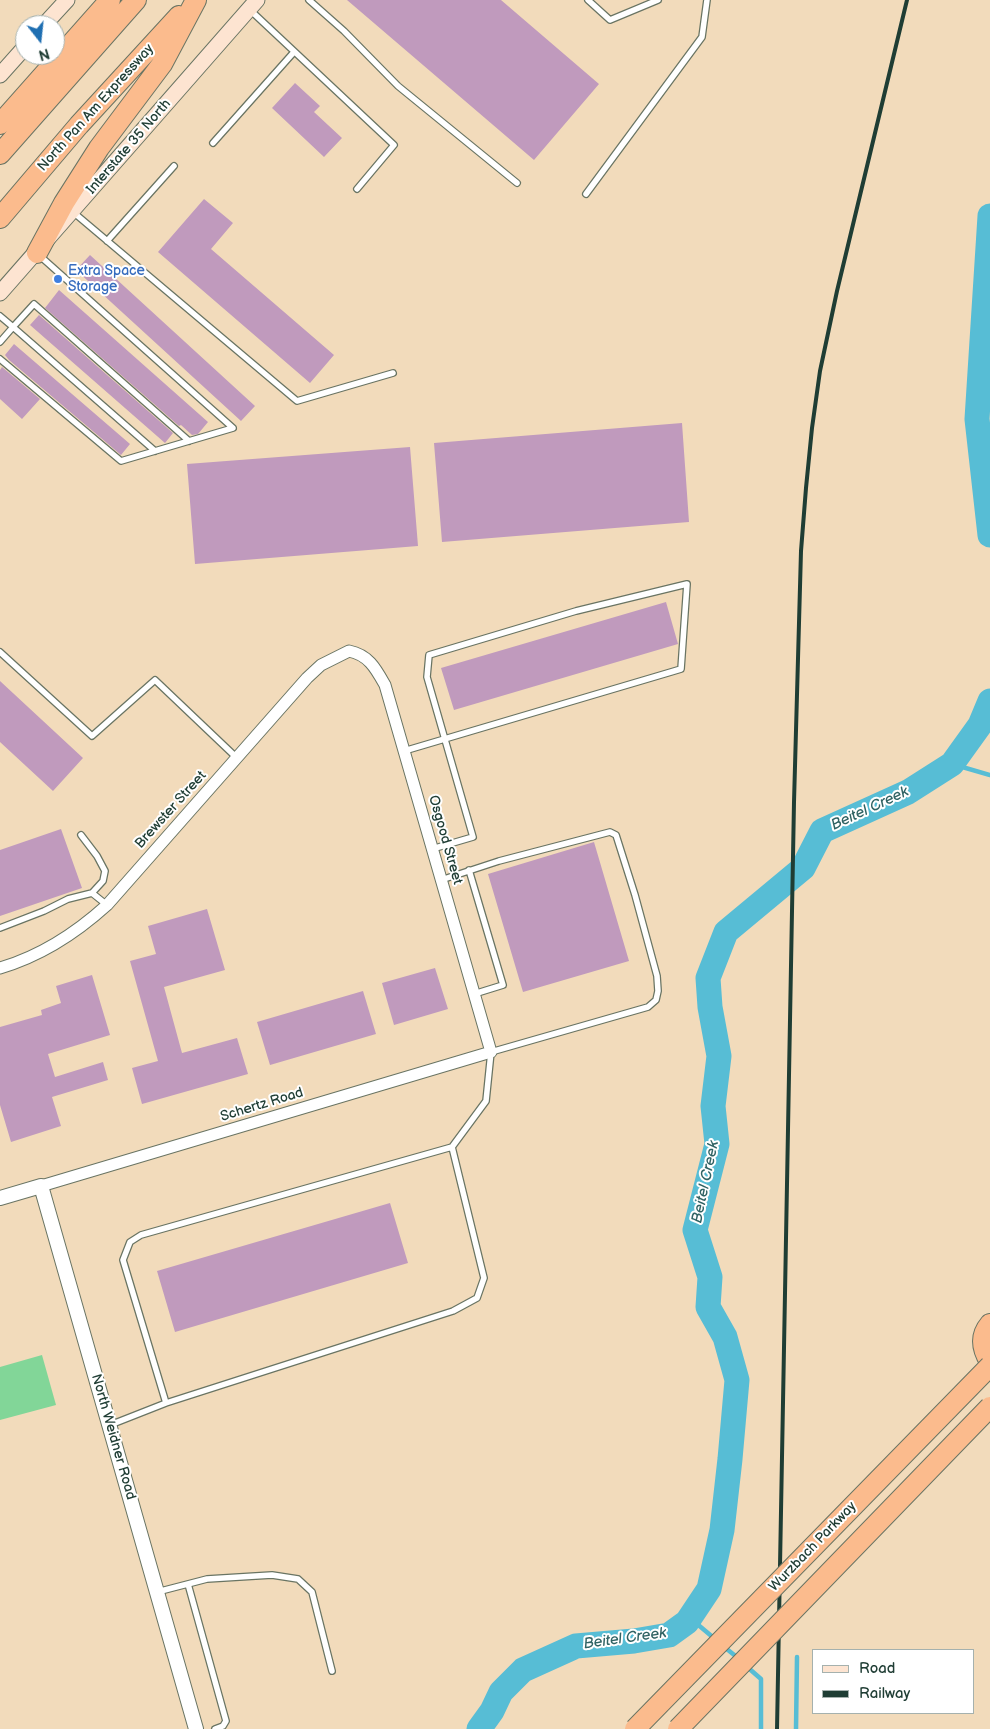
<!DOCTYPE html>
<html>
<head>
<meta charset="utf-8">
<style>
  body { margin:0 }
  #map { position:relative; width:990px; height:1729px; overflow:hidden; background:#f2dbbb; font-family:"Balsamiq Sans",sans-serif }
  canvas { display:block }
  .legend { position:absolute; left:812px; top:1649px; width:162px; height:65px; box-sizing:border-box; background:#fff; border:1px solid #a5b1ae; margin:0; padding:6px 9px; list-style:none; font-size:15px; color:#1f3d34 }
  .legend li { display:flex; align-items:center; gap:10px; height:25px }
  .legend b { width:25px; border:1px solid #a5b1ae }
  .north { position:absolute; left:15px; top:15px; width:50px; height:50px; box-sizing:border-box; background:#fff; border:1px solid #a5b1ae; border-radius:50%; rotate:164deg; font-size:14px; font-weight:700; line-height:20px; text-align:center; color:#1f3d34 }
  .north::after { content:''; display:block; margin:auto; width:18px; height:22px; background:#1f6fb2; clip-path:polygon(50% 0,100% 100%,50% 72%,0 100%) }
</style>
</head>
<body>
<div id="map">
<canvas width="990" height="1729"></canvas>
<ul class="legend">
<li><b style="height:6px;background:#fde4d1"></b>Road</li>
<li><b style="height:6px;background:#1f3d34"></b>Railway</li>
</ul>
<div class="north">N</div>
</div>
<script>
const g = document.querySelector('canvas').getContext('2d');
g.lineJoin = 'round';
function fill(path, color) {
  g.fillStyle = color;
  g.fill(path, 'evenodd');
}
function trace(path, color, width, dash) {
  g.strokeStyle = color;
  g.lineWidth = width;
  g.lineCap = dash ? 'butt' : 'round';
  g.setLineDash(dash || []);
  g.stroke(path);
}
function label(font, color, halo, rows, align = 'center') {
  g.font = font + ' "Balsamiq Sans",sans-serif';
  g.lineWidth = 4;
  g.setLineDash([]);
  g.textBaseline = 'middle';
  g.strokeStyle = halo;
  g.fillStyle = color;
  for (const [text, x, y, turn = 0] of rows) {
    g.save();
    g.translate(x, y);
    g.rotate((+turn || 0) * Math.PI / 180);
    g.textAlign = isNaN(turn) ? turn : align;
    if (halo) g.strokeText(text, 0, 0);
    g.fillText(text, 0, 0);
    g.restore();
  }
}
const green = new Path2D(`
  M42,1355L56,1405L0,1420V1367Z`);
const stream = new Path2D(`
  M952,764L990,775
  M690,1618L715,1639
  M723,1646L738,1658
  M745,1665L761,1679V1729
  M796,1729L797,1657`);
const river = new Path2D(`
  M990,216L977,419L990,535
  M479,1729L492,1711L501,1692L523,1670L576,1646L634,1641L669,1635L687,1622L709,1589L722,1530L730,1459L737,1380L725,1337L708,1307L710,1277L695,1230L717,1144L713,1106L719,1056L710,1007L708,978L726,932L803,868L822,831L908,792L952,764L980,725L990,701`);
const building = new Path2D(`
  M347,0H501L599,84L534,160Z
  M295,83L320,106L314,112L342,138L324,157L272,108Z
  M204,199L233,223L211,249L334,355L310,383L158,252Z
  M90,255L255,406L241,421L76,270Z
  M59,290L208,422L198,434L192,435L181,425L179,426L45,308Z
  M39,315L173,433L165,443L30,325Z
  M14,344L130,444L121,455L9,360L5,355Z
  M2,367L40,399L22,419L0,399V370Z
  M682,423L689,522L442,542L434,443Z
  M410,447L418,546L195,564L187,464Z
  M666,602L678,644L454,710L441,668Z
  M0,681L83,758L53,791L0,742Z
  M61,829L82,888L0,916V850Z
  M594,842L629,961L523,992L488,874Z
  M207,909L225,970L164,987L182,1053L237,1038L248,1074L142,1104L132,1068L158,1061L130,961L156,954L148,926Z
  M435,968L448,1009L394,1025L382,983Z
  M92,975L110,1035L48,1054L55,1077L103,1062L108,1080L52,1097L61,1126L11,1142L0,1105V1027L42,1015L41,1010L61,1003L56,986Z
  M363,991L376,1034L270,1065L257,1022Z
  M390,1203L408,1263L175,1332L157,1271Z`);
const service = new Path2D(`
  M309,0L344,31L398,86L517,183
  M588,0L610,20L658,0
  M249,9L394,145L357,189
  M213,143L294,52
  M586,194L702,37L707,0
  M73,212L297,401L393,373
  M107,241L174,166
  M0,316L13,327L0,342
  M0,359L121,461L233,428L40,256
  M155,451L13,327L34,304L189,441
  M0,652L92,736L155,680L237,758
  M404,751L671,672L681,669L687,584L576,611L429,655L427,677L473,837L432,849
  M469,870L503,985L474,994
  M441,880L499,861L610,832L616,835L635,895L657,976L658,991L656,1000L648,1007L491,1052L486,1101L452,1147L141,1235L130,1242L123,1260L166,1403L453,1311L477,1298L484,1278L452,1147
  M92,893L107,905
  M0,928L44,911L68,899L92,893L103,881L105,871L97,856L81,835
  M110,1425L166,1403
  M188,1584L226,1721L223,1726L215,1729
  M157,1592L207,1579L272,1575L298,1579L312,1592L332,1671`);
const minor = new Path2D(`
  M0,968C41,956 75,934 107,905L307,678L321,665L349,651C369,655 376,669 385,685L491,1052L41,1186`);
const tertiary = new Path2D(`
  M0,1198L41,1186L196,1729`);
const secondary = new Path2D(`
  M44,25L67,0
  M0,75L25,47
  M0,293L257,0`);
const motorway = new Path2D(`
  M0,124L110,0
  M0,154L136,0
  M0,218L79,125L179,16
  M37,253L64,203L99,148L162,64L196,0
  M990,1324C979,1337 982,1349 990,1362`);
const rail = new Path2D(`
  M777,1729L794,802L801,551L806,488L812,428L820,371L837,291L907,0`);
const motorwayBridge = new Path2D(`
  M635,1729L990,1366
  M678,1729L990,1407`);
const markers = [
  [58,279,5,"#3f7fe0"]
];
const streetNames = [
  ["North Pan Am Expressway",96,108,-48],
  ["Interstate 35 North",129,147,-49],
  ["Brewster Street",171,810,-48],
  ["Osgood Street",445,840,74],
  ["Schertz Road",262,1105,-17],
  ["North Weidner Road",113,1437,74],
  ["Wurzbach Parkway",813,1547,-46]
];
const shopNames = [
  ["Extra Space",68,271],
  ["Storage",68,287]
];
const waterNames = [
  ["Beitel Creek",870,809,-25],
  ["Beitel Creek",706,1182,-78],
  ["Beitel Creek",625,1639,-8]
];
fill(green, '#82d698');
trace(stream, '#57bdd5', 4.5);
trace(river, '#57bdd5', 25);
fill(building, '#c09abd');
trace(service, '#697463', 8);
trace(minor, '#697463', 13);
trace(tertiary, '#697463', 16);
trace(secondary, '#697463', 17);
trace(motorway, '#697463', 22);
trace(service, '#fff', 5.5);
trace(minor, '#fff', 11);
trace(tertiary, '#fff', 14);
trace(secondary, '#fde4d1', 15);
trace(motorway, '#fbbb8d', 20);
trace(rail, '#1f3d34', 4);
trace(motorwayBridge, '#697463', 22, []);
trace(motorwayBridge, '#fbbb8d', 20);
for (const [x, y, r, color] of markers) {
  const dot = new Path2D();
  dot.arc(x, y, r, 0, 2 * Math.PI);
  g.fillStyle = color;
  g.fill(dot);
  trace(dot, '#fff', 2);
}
label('14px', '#1f3d34', '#fff', streetNames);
label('14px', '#366cbe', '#fff', shopNames, 'left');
label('italic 15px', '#306364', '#fff', waterNames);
</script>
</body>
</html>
